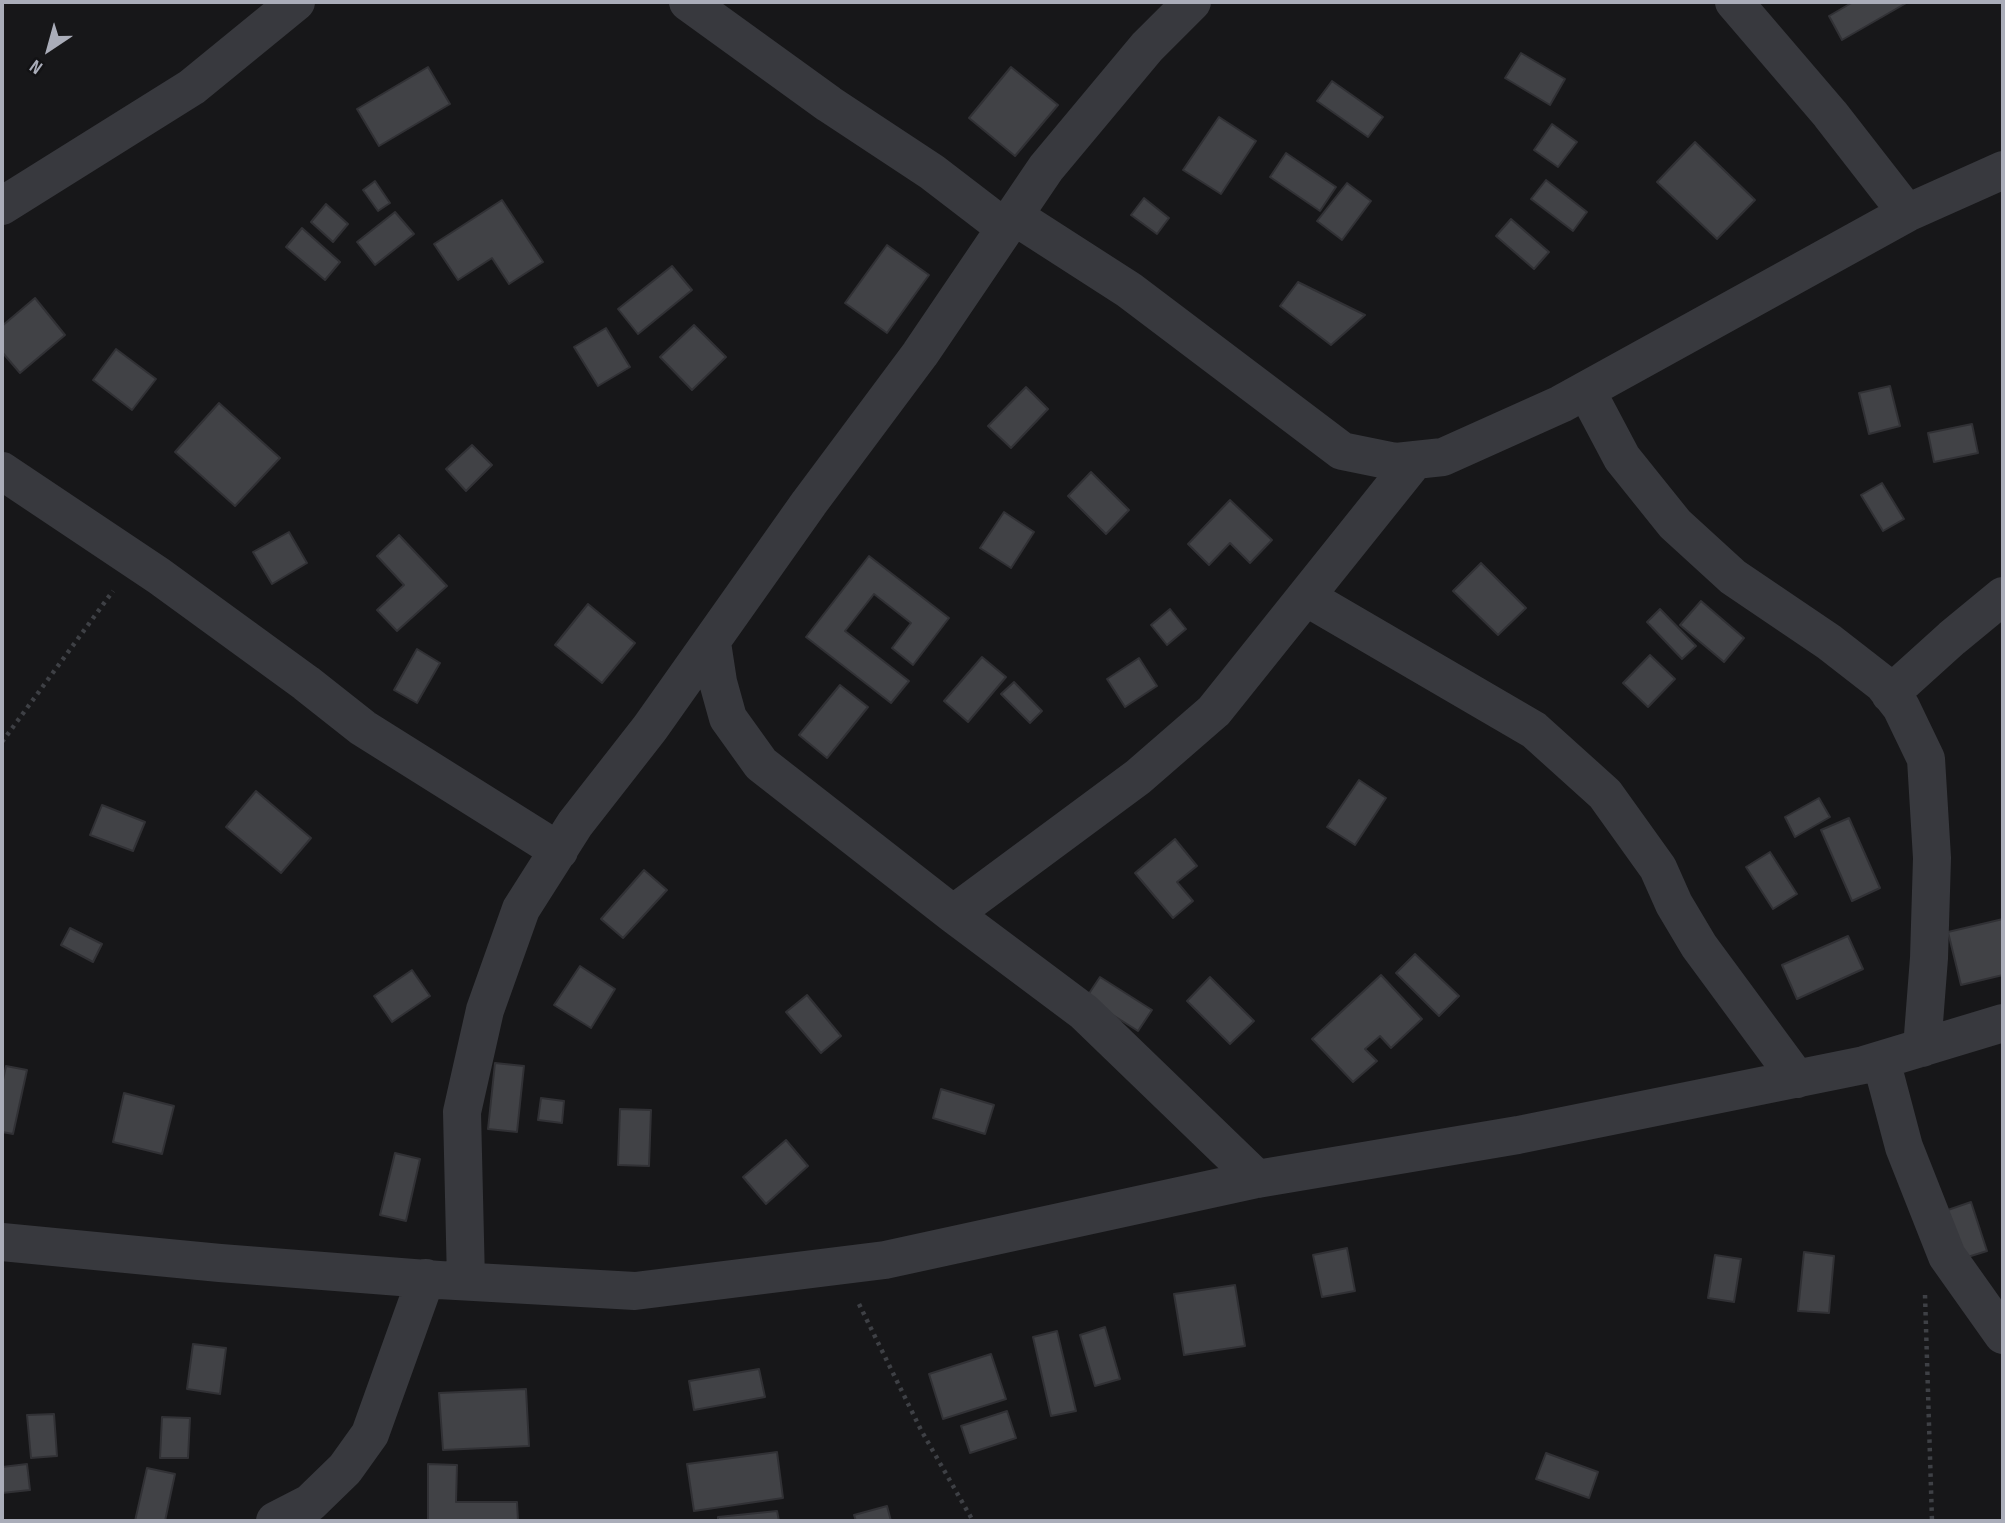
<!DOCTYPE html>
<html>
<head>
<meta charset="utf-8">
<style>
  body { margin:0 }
  #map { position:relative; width:2005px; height:1523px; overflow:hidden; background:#171719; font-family:"Sofia Sans Condensed",sans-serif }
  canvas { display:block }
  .frame { position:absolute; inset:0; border:4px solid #aaadb9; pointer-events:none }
  .north { position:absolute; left:14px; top:14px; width:70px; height:70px; -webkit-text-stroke:5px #121214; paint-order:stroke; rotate:216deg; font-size:19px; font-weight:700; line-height:28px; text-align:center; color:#aaadb9 }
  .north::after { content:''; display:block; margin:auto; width:24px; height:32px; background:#aaadb9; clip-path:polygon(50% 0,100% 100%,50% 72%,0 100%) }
</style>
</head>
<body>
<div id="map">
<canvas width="2005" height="1523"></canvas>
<div class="frame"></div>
<div class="north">N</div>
</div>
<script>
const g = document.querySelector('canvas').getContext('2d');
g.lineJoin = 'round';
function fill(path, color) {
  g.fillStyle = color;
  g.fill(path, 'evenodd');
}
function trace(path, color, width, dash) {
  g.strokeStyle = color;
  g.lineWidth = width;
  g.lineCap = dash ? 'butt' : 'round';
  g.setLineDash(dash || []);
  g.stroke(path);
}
const building = new Path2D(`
  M1853,2H1908L1842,40L1829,16Z
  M1521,53L1565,79L1550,105L1505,78Z
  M428,67L450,104L379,146L357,109Z
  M1011,67L1058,105L1015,156L969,118Z
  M1332,81L1383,117L1368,137L1317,101Z
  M1219,117L1256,141L1221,194L1183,170Z
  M1552,124L1577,142L1558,167L1534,150Z
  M1695,142L1755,200L1717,239L1657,182Z
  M1286,153L1336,187L1320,211L1270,177Z
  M1546,180L1587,212L1573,231L1531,199Z
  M375,181L390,203L378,211L363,190Z
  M1347,183L1371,201L1342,240L1317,221Z
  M1144,198L1169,218L1157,234L1131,215Z
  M502,200L543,262L509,284L492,258L458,280L434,244Z
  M326,204L348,224L333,242L311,222Z
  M395,212L414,234L375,265L357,242Z
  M1511,219L1549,252L1534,269L1496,236Z
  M302,228L340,262L325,280L286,247Z
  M887,245L929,275L887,333L845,303Z
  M672,266L692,290L638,334L618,309Z
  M1298,282L1365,315L1331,345L1280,306Z
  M35,298L65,335L20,373L2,352V326Z
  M694,325L726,357L692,390L660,357Z
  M606,328L630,367L598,386L574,347Z
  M116,349L156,379L132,410L93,380Z
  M1890,386L1900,426L1869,434L1859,393Z
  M1026,387L1048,409L1011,448L988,426Z
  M219,403L280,458L235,506L175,452Z
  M1972,424L1978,453L1934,462L1928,433Z
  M472,445L492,465L466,491L446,469Z
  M1091,472L1129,510L1106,534L1068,496Z
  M1882,483L1904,519L1883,531L1861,495Z
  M1230,500L1272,540L1250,563L1230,543L1209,565L1188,544Z
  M1004,512L1034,532L1011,568L980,548Z
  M289,532L307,563L272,584L253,552Z
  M399,535L447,586L397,631L377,610L404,585L377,556Z
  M869,556L949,618L913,665L892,648L911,623L874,594L845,631L909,681L891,703L806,637Z
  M1481,563L1526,608L1498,635L1453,591Z
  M1701,601L1744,638L1724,662L1680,625Z
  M588,604L635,643L602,683L555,645Z
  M1170,609L1186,629L1167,645L1151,625Z
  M1660,609L1696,646L1682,659L1647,622Z
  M417,649L440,663L417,703L394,690Z
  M1650,655L1675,679L1648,707L1623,683Z
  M982,657L1006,677L968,722L944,701Z
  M1139,658L1157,686L1125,707L1107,679Z
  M1014,682L1042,711L1030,723L1001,694Z
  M840,685L868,707L827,758L799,735Z
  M1359,780L1386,798L1355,845L1327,827Z
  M256,791L311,838L281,873L226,827Z
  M1819,798L1830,817L1795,837L1785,817Z
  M102,805L145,822L133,851L90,835Z
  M1849,818L1880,888L1852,901L1821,830Z
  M1175,839L1197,866L1177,882L1193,901L1173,918L1135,873Z
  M1770,852L1797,894L1773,909L1746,867Z
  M644,870L667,890L623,938L601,919Z
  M2003,919V975L1961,985L1948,932Z
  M70,928L102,944L93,962L61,945Z
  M1848,936L1863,969L1797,999L1782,965Z
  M1415,954L1459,996L1439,1016L1396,973Z
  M580,966L615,989L591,1028L554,1005Z
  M412,970L430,996L392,1022L374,996Z
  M1381,975L1422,1019L1391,1048L1380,1036L1365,1049L1377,1061L1353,1082L1312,1039Z
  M1100,977L1152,1010L1138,1031L1086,998Z
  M1210,977L1254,1021L1230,1044L1187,1001Z
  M807,995L841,1036L821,1053L786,1012Z
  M495,1063L524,1066L517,1132L488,1129Z
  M6,1066L27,1070L13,1134L2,1132V1084Z
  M941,1089L994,1105L985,1134L933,1118Z
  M124,1093L174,1106L162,1154L113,1142Z
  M541,1098L564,1101L562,1123L538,1120Z
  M620,1109L651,1110L649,1166L618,1165Z
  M786,1140L808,1166L766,1204L743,1177Z
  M395,1153L420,1159L406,1221L380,1215Z
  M1971,1202L1987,1251L1958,1260L1942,1212Z
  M1347,1248L1355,1291L1322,1297L1313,1255Z
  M1804,1252L1834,1256L1829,1313L1798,1311Z
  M1715,1255L1741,1259L1734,1302L1708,1298Z
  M1235,1285L1245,1346L1184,1355L1174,1294Z
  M1105,1327L1120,1379L1095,1386L1080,1335Z
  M1057,1331L1076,1411L1051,1416L1033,1337Z
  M193,1344L226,1348L220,1394L187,1389Z
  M991,1354L1006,1399L943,1419L929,1374Z
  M759,1369L765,1397L694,1410L689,1381Z
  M526,1389L529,1446L443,1450L439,1393Z
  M1007,1411L1016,1438L970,1453L961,1426Z
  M54,1414L57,1456L31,1458L27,1415Z
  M162,1417L190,1418L188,1458H160Z
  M777,1452L783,1498L694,1511L687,1464Z
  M1546,1453L1598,1472L1589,1498L1536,1479Z
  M27,1464L30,1490L2,1493V1467Z
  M428,1464L457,1465L456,1502H517L518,1521H428Z
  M147,1468L175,1474L165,1521H135Z
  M887,1506L891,1521H856L854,1515Z
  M777,1511L779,1521H718V1517Z`);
const path = new Path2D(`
  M2,742L113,591
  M1925,1295L1932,1521
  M859,1304L921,1430L973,1521`);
const minor = new Path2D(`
  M688,2L829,104L932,172L1005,228
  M1734,2L1830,114L1907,213
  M2,206L192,87L296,2
  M1014,216L1129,290L1342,451L1396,462L1443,457L1561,404L1907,213L2003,170
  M1586,390L1622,458L1675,524L1733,577L1829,642L1883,684L1901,707L1926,759L1932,858L1929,958L1922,1048
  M2,471L159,576L306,683L363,728L559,851
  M1306,597L1534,730L1605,794L1658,868L1674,904L1699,946L1797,1079
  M712,643L718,682L728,718L761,764L953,914L1084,1012L1257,1179
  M1890,694L1952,638L2003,596
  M953,914L1138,777L1214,711L1415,460
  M1881,1060L1904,1147L1947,1256L2003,1335
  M2,1242L220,1263L439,1280L635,1291L885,1260L1257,1179L1518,1135L1864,1065L2003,1023
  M466,1281L462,1112L485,1010L521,909L575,824L650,728L809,503L920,354L1046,168L1147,47L1192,2
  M275,1521L310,1503L345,1469L370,1434L426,1278`);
fill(building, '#414246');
trace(building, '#313135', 2);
trace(path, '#3e4045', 4.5, [3.5, 5]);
trace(minor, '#38393e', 38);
</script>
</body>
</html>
